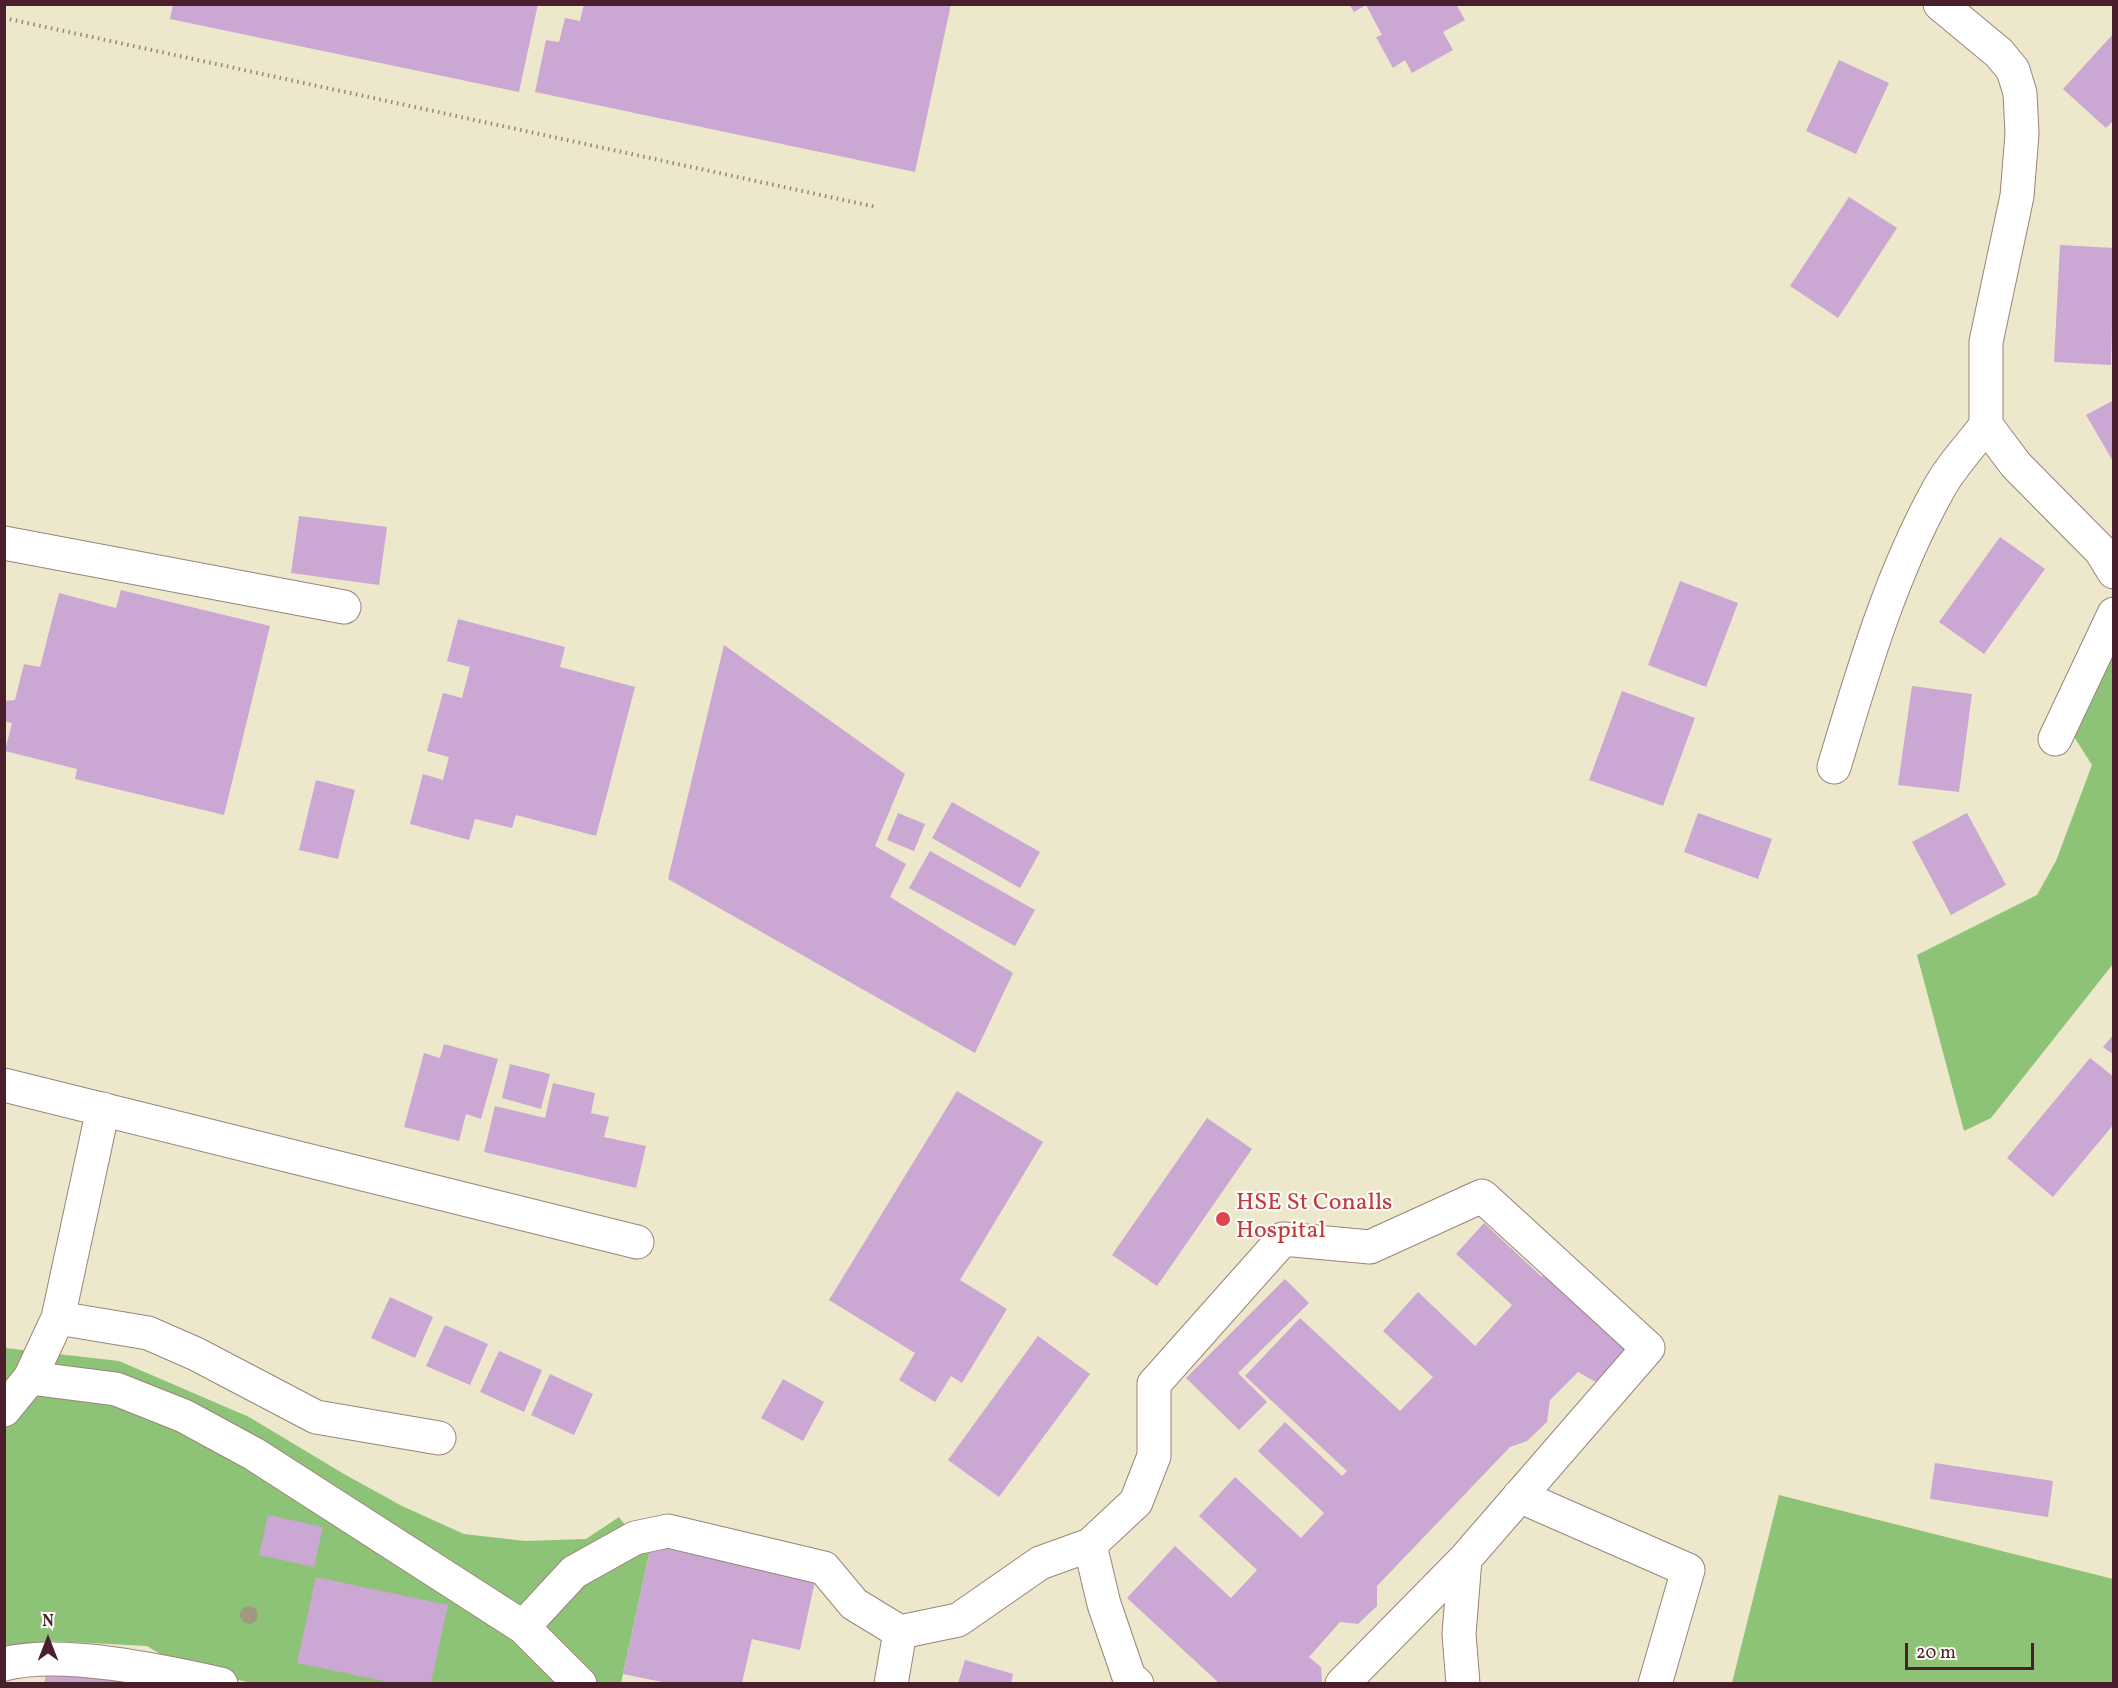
<!DOCTYPE html>
<html>
<head>
<meta charset="utf-8">
<style>
  body { margin:0 }
  #map { position:relative; width:2118px; height:1688px; overflow:hidden; background:#ede7cb; font-family:Vollkorn,serif }
  canvas { display:block }
  .frame { position:absolute; inset:0; border:6px solid #4a1f2b; pointer-events:none }
  .north { position:absolute; left:18px; top:1610px; width:60px; height:60px; -webkit-text-stroke:4px #fdfcf7; paint-order:stroke; rotate:0deg; font-size:16px; font-weight:700; line-height:24px; text-align:center; color:#4a1f2b }
  .north::after { content:''; display:block; margin:auto; width:21px; height:27px; background:#4a1f2b; clip-path:polygon(50% 0,100% 100%,50% 72%,0 100%) }
  .scale { position:absolute; left:1905px; top:1643px; width:129px; height:27px; box-sizing:border-box; border:3px solid #4a1f2b; border-top:0; padding-left:8px; font-size:18px; line-height:21px; white-space:nowrap; color:#4a1f2b; -webkit-text-stroke:4px #fdfcf7; paint-order:stroke }
</style>
</head>
<body>
<div id="map">
<canvas width="2118" height="1688"></canvas>
<div class="frame"></div>
<div class="north">N</div>
<div class="scale">20 m</div>
</div>
<script>
const g = document.querySelector('canvas').getContext('2d');
g.lineJoin = 'round';
function fill(path, color) {
  g.fillStyle = color;
  g.fill(path, 'evenodd');
}
function trace(path, color, width, dash) {
  g.strokeStyle = color;
  g.lineWidth = width;
  g.lineCap = dash ? 'butt' : 'round';
  g.setLineDash(dash || []);
  g.stroke(path);
}
function label(font, color, halo, rows, align = 'center') {
  g.font = font + ' Vollkorn,serif';
  g.lineWidth = 4.5;
  g.setLineDash([]);
  g.textBaseline = 'middle';
  g.strokeStyle = halo;
  g.fillStyle = color;
  for (const [text, x, y, turn = 0] of rows) {
    g.save();
    g.translate(x, y);
    g.rotate((+turn || 0) * Math.PI / 180);
    g.textAlign = isNaN(turn) ? turn : align;
    if (halo) g.strokeText(text, 0, 0);
    g.fillText(text, 0, 0);
    g.restore();
  }
}
const green = new Path2D(`
  M2113,654V964L1991,1118L1964,1131L1917,955L2037,895L2056,861L2092,765L2073,735Z
  M5,1348L119,1361L249,1417L344,1474L402,1506L464,1534L525,1541L586,1539L619,1517L635,1538L651,1545L621,1683H253L185,1669L147,1646L52,1641L5,1646Z
  M1779,1495L2113,1579V1683H1732Z`);
const building = new Path2D(`
  M173,4H538L519,92L170,19Z
  M584,4H951L915,172L535,92L546,40L559,42L565,18L580,21Z
  M1349,4H1456L1465,20L1443,32L1453,50L1412,73L1405,60L1393,68L1376,37L1382,35L1366,5L1354,12Z
  M2114,33V120L2106,128L2063,89Z
  M1839,60L1889,83L1856,154L1806,131Z
  M1849,197L1897,228L1838,318L1790,286Z
  M2060,245L2114,248L2111,365L2054,362Z
  M2114,400V463L2086,415Z
  M299,516L387,527L379,585L291,573Z
  M2000,537L2045,569L1984,654L1939,622Z
  M1680,581L1738,603L1706,687L1648,665Z
  M121,590L270,626L224,815L75,779L77,769L5,751L12,723L4,721V701L15,700L24,664L40,667L59,593L116,608Z
  M458,619L565,647L560,667L635,687L596,836L516,815L512,828L475,819L469,840L410,824L423,774L443,780L449,757L427,751L443,693L462,698L470,667L447,661Z
  M724,645L905,774L875,846L906,864L890,897L1013,973L975,1053L668,879Z
  M1912,686L1972,694L1959,792L1898,785Z
  M1622,691L1695,718L1663,806L1589,780Z
  M316,780L355,790L338,859L299,850Z
  M952,802L1040,852L1020,888L932,838Z
  M898,813L925,824L914,851L887,840Z
  M1698,813L1772,839L1758,879L1684,852Z
  M1967,813L2006,885L1951,915L1912,842Z
  M930,851L1035,910L1015,946L909,888Z
  M2114,1034V1055L2103,1047Z
  M444,1044L498,1059L481,1119L466,1114L459,1141L404,1127L424,1053L440,1058Z
  M2090,1058L2114,1077V1124L2053,1197L2007,1158Z
  M510,1064L550,1074L541,1109L502,1098Z
  M553,1083L595,1093L591,1113L609,1117L604,1137L646,1146L636,1188L484,1152L495,1106L545,1118Z
  M957,1091L1043,1142L960,1280L1007,1309L962,1383L951,1376L935,1402L899,1380L915,1353L829,1300Z
  M1207,1118L1252,1149L1157,1286L1112,1255Z
  M1484,1223L1542,1277L1548,1269L1626,1341L1629,1356L1610,1381H1594L1578,1372L1550,1400L1547,1422L1527,1441L1510,1447L1377,1586V1606L1358,1624L1340,1622L1309,1657L1321,1667L1322,1683H1219L1127,1598L1175,1546L1231,1598L1257,1570L1199,1516L1235,1477L1301,1538L1324,1513L1258,1451L1285,1422L1342,1476L1347,1471L1245,1376L1300,1318L1400,1411L1433,1377L1383,1331L1418,1292L1475,1346L1512,1305L1456,1254Z
  M1285,1279L1309,1303L1238,1373L1267,1402L1239,1430L1186,1378Z
  M390,1297L433,1317L415,1358L371,1338Z
  M445,1325L488,1344L470,1385L426,1366Z
  M1038,1336L1090,1374L999,1497L948,1460Z
  M499,1351L542,1370L524,1412L480,1392Z
  M550,1374L593,1394L574,1435L531,1415Z
  M783,1379L824,1402L803,1441L761,1418Z
  M1935,1463L2053,1481L2048,1517L1930,1499Z
  M268,1515L323,1527L314,1567L259,1555Z
  M651,1545L815,1581L800,1650L752,1639L742,1683H667L623,1674Z
  M316,1577L448,1605L431,1683H393L297,1663Z
  M965,1660L1013,1674L1011,1683H958Z
  M49,1664L136,1683H44Z`);
const path = new Path2D(`
  M4,18L876,207`);
const minor = new Path2D(`
  M1940,4L1999,53L2013,70L2020,93L2022,134L2017,196L1986,342V425
  M4,543L344,607
  M2055,739L2114,614
  M1834,767C1862,674 1890,577 1937,492C1949,468 1970,447 1986,425L2016,465L2101,551L2114,572
  M4,1085L637,1242
  M58,1318L148,1333L196,1354L316,1417L439,1438
  M30,1378L116,1389L184,1416L254,1454L523,1627L574,1572L635,1538L668,1531L824,1568L854,1604L900,1632L958,1620L1040,1563L1090,1545L1136,1502L1154,1456V1384L1283,1239L1370,1247L1482,1196L1648,1348L1465,1559L1342,1684
  M4,1410L30,1378L58,1318L103,1109
  M1519,1496L1688,1570L1655,1684
  M1090,1545L1104,1604L1129,1677L1137,1684
  M523,1627L580,1684
  M4,1664C61,1649 163,1671 221,1684
  M891,1684L900,1632
  M1463,1684L1459,1634L1465,1559`);
const trees = [
  [249,1615]
];
const markers = [
  [1223,1219,8,"#e0444e"]
];
const healthNames = [
  ["HSE St Conalls",1236,1205],
  ["Hospital",1236,1233]
];
fill(green, '#8cc376');
fill(building, '#caa8d3');
trace(minor, '#9c837b', 35);
trace(path, '#9c837b', 4, [1.5, 4.5]);
trace(minor, '#fff', 33);
g.fillStyle = '#a09881';
for (const [x, y] of trees) {
  g.beginPath();
  g.arc(x, y, 9, 0, 2 * Math.PI);
  g.fill();
}
for (const [x, y, r, color] of markers) {
  const dot = new Path2D();
  dot.arc(x, y, r, 0, 2 * Math.PI);
  g.fillStyle = color;
  g.fill(dot);
  trace(dot, '#fdfcf7', 2);
}
label('24px', '#be3a42', '#fdfcf7', healthNames, 'left');
</script>
</body>
</html>
